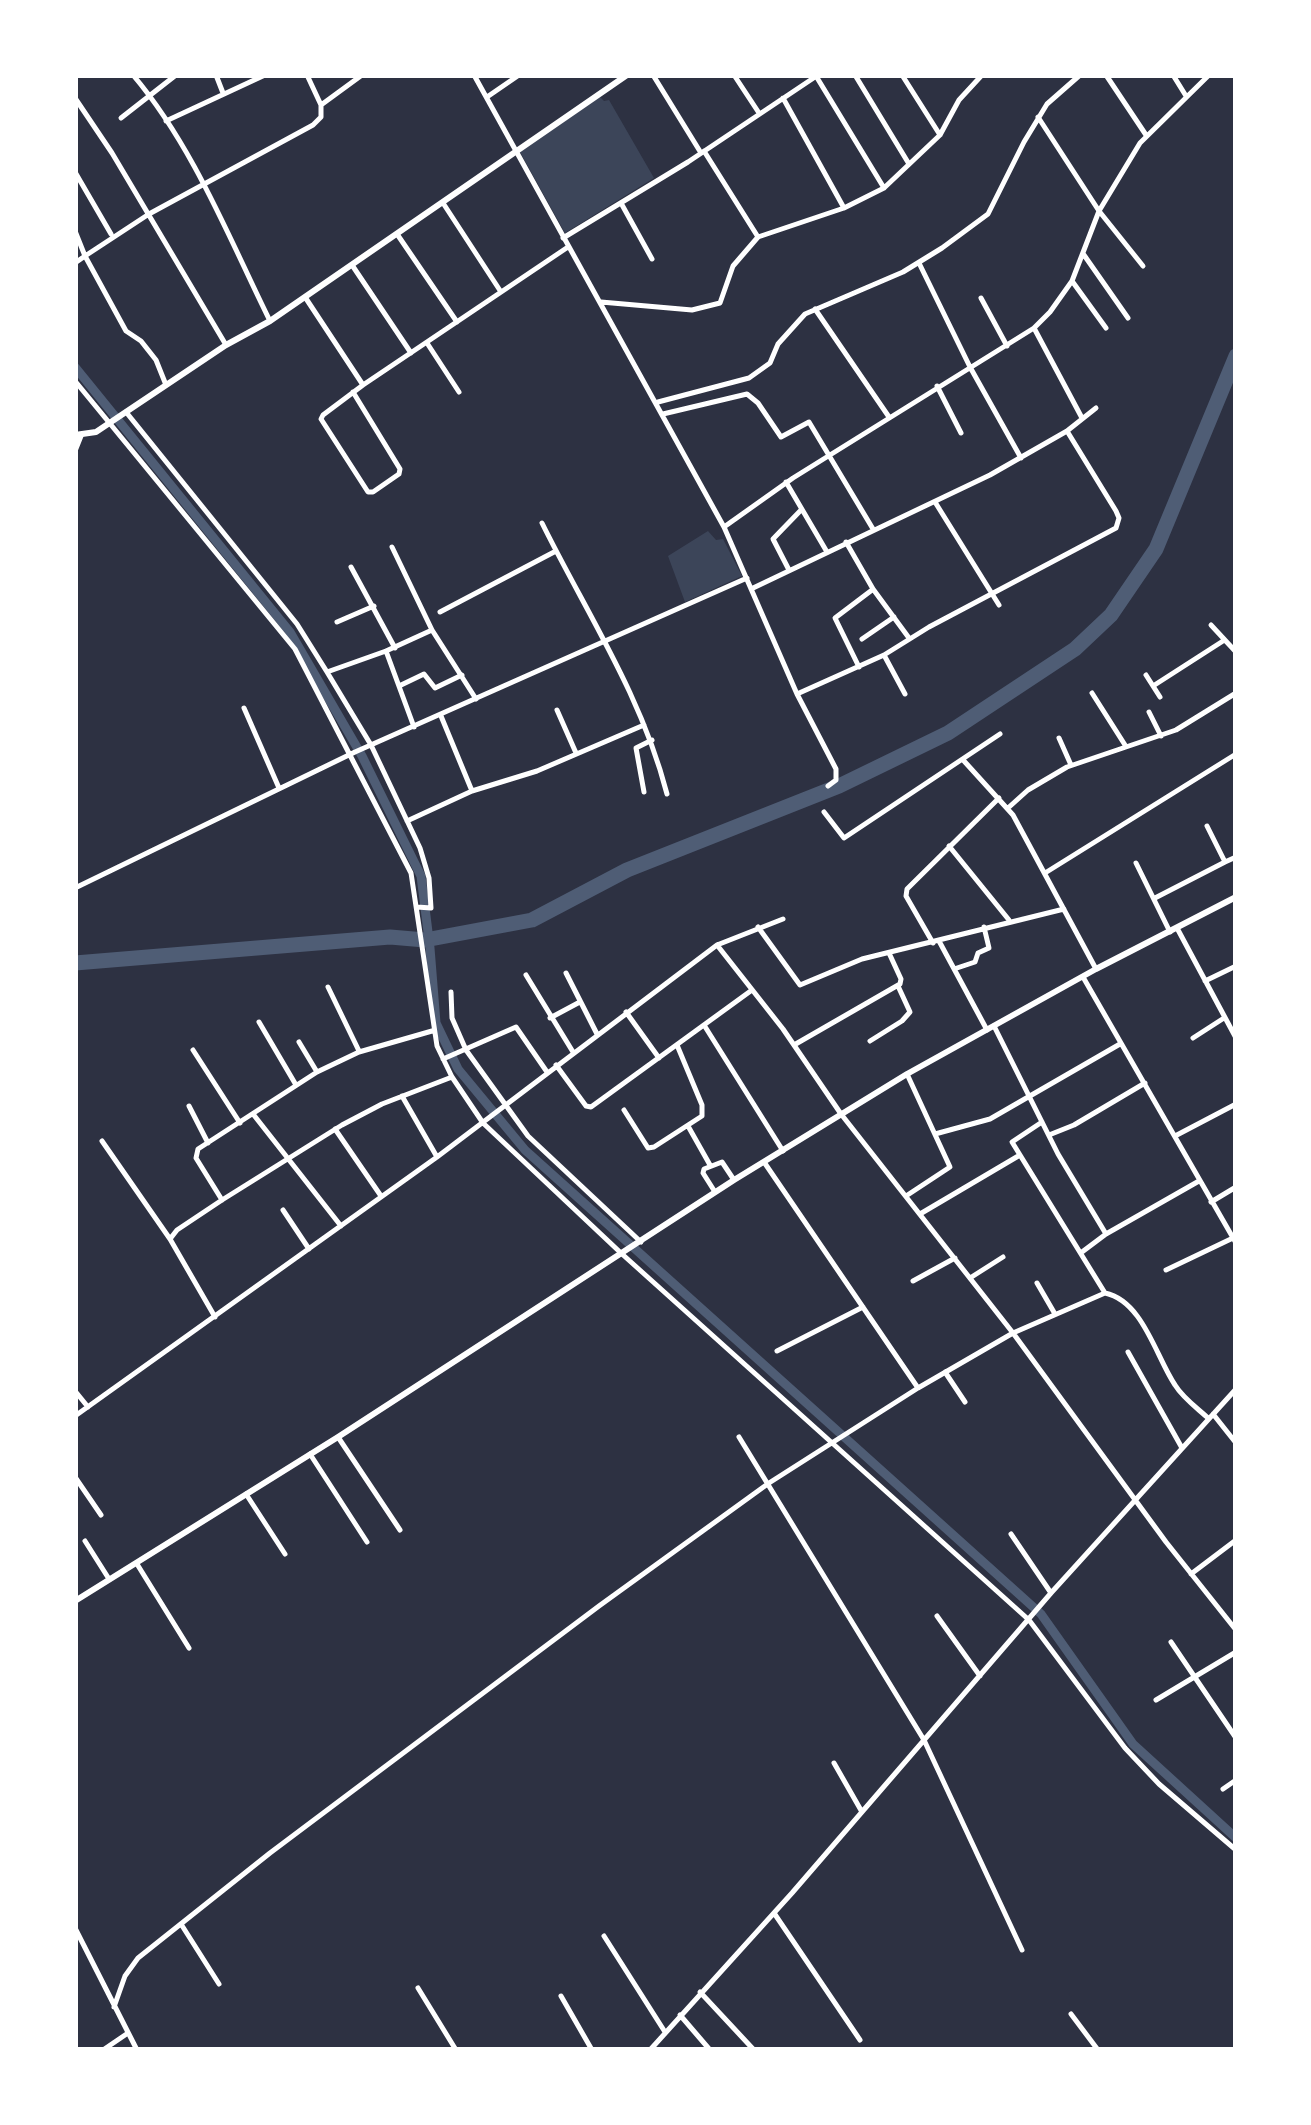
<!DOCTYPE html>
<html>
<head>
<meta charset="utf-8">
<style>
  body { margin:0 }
  #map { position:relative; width:1311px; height:2125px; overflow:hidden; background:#2d3142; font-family:Georgia,serif }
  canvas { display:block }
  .frame { position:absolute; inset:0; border:78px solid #fff; pointer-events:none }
</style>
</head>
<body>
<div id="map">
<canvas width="1311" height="2125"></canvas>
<div class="frame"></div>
</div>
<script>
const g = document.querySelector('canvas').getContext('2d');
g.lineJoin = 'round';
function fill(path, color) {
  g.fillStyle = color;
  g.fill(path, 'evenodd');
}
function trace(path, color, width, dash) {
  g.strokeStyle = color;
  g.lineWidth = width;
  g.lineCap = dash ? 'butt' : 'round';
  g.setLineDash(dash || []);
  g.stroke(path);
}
const green = new Path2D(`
  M600,97L604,101L609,100L654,178L565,233L520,152Z
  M708,531L716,540L723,539L742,576L685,602L668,556Z`);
const canal = new Path2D(`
  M75,367L290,632L362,756L421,876L430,948L436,1023L458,1069L525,1150L1041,1614L1133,1744L1236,1838`);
const river = new Path2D(`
  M75,963L390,937L425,940L532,920L627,870L839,786L948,733L1075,649L1111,615L1156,549L1236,356`);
const minor = new Path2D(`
  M133,75C193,146 229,238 270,321
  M216,75L223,93
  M307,75L321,105L362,75
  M474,75L724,527L797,694L836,769V780L828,786
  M653,75L701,153
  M734,75L759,113
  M855,75L909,164
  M902,75L940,135
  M1106,75L1146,135
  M1173,75L1186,96
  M816,76L884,188
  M487,97L519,75
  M75,98L112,153L226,345
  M783,98L844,208
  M1038,117L1099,211L1143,266
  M121,118L176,75
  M166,121L265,75
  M704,151L758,237
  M75,172L111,234
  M443,203L501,292
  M621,203L652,259
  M75,231L85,256L149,214L313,125L321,117V105
  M397,234L457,322
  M563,238L688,162L818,75
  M1084,255L1128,318
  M75,263L85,256L126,331L141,341L156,360L166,385
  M919,263L970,367L1021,458
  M352,265L411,353
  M1072,281L1106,328
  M305,297L363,385L568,247
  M981,298L1007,346
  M601,302L692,310L720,303L733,266L758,237L844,208L884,188L940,135L959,100L982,75
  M815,309L889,417
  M1034,328L1082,418
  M427,343L459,392
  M75,381L295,649L411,873L437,1046L452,1077L483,1123L622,1254L1029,1620L1125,1748L1159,1784L1236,1850
  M937,386L961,433
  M353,392L400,469L399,474L373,492H368L321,419L323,415L363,385
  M658,402L749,378L770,363L778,344L805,314L903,272L942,248L988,214L1024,142L1047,104L1080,75
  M126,412L297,624L327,672L371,745L420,848L429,878L431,908L417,907
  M663,414L747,394L758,403L781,437L809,422L873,529
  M75,451L81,436
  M786,482L827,552
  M935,502L999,605
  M542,523C587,614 641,694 667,794
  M724,527L793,478L1034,328L1050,312L1072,281L1099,211L1140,143L1209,75
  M846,542L873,589L909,638
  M392,547L432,630L476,699
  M351,567L395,648
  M789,570L773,539L802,509
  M751,589L990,475L1067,431L1096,408
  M440,612L556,551
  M337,622L374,606
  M1211,625L1236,652
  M862,639L894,617
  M884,655L905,694
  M859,667L835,618L872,590
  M327,672L386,651
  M1146,675L1160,697
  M399,686L424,674L435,688L462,675
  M1153,686L1223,641
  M1092,693L1125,745
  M797,694L884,655L929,627L1116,528L1119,518L1116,511L1067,431
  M244,708L279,788
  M557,710L576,753
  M1149,712L1161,736
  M441,716L472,791
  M414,727L386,651L432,630
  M1059,738L1071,765
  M964,761L1013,815L1096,969
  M644,792L636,748L652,740
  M1008,808L1028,790L1067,767L1176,730L1236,693
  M824,812L844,838L1000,734
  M407,821L472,791L537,771L644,725
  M1207,826L1225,862L1236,857
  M949,846L1009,920
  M1136,863L1170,932
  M1045,873L1236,754
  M75,888L355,752L747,578
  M1155,898L1225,862
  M758,927L800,985L862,959L1064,909
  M1177,928L1236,1038
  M939,941L987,1030
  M933,943L906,896L907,889L999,798
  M717,945L783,919
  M954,969L975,962L978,953L989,948L984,927
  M566,973L597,1034
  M526,975L573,1052
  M1083,977L1236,1243
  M1205,981L1236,966
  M328,987L359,1051
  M451,992L452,1018L466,1050L528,1136L641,1242
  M626,1012L659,1058
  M550,1018L578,1003
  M259,1022L296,1085
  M704,1025L783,1151
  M994,1026L1058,1154L1106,1234
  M1193,1038L1224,1018
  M870,1041L902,1021L910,1012L898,986
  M299,1042L317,1072
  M794,1045L900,984L901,979L889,953
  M193,1050L240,1123
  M443,1059L516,1027L547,1072
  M556,1065L586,1106L591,1107L752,990
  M402,1096L437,1157
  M189,1106L208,1143
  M624,1110L648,1148L654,1147L702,1116V1105L677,1045
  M253,1114L341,1226
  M1042,1122L1012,1142L1105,1293
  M688,1126L710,1165
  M335,1129L381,1196
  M935,1134L990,1119L1120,1044
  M1049,1135L1074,1125L1145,1083
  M1175,1136L1236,1104
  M102,1141L170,1239L215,1317
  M764,1162L918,1388
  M715,1192L703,1173L704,1169L722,1162L734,1180
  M906,1196L950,1167L907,1074
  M222,1200L196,1158L198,1149L317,1072L359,1052L432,1031
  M1211,1202L1236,1187
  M283,1210L309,1249
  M920,1214L1020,1155
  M170,1239L177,1230L222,1200L342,1125L382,1104L452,1077
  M1082,1252L1106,1234L1199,1181
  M1166,1270L1233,1238
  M970,1278L1003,1257
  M913,1281L955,1258
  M1037,1283L1055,1314
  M777,1351L863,1307
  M1128,1352L1182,1448
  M945,1372L965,1402
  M75,1391L88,1407
  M1213,1414L1236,1443
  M75,1416L437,1157L717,945L783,1029L841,1114L1013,1333L1166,1542L1236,1630
  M338,1437L400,1530
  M739,1437L924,1740L1022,1950
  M310,1454L367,1542
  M75,1477L101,1515
  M246,1494L285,1554
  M1011,1534L1051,1593
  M85,1541L109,1579
  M137,1564L189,1648
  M1191,1574L1236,1540
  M937,1616L980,1676
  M1171,1642L1236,1738
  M1156,1700L1236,1652
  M834,1763L862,1812
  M1223,1789L1236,1780
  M774,1913L860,2040
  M181,1924L219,1984
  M75,1928L137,2050
  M604,1936L665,2032
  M418,1988L456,2050
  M700,1992L754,2050
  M561,1996L592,2050
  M114,2007L125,1976L138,1958L270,1853L599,1606L769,1483L918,1388L1013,1333L1105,1293C1143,1301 1156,1357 1175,1385C1183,1398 1197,1408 1208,1418
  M1071,2014L1098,2050
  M680,2015L710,2050
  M103,2050L128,2033
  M650,2050L792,1893L1051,1593L1236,1389`);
const tertiary = new Path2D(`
  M75,435L96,432L226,345L270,321L627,75
  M75,1601L338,1437L734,1180L907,1074L1096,969L1236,897`);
fill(green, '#3c4559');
trace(canal, '#4f5d75', 9);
trace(river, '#4f5d75', 15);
trace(minor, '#fff', 5);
trace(tertiary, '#fff', 6);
</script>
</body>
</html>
